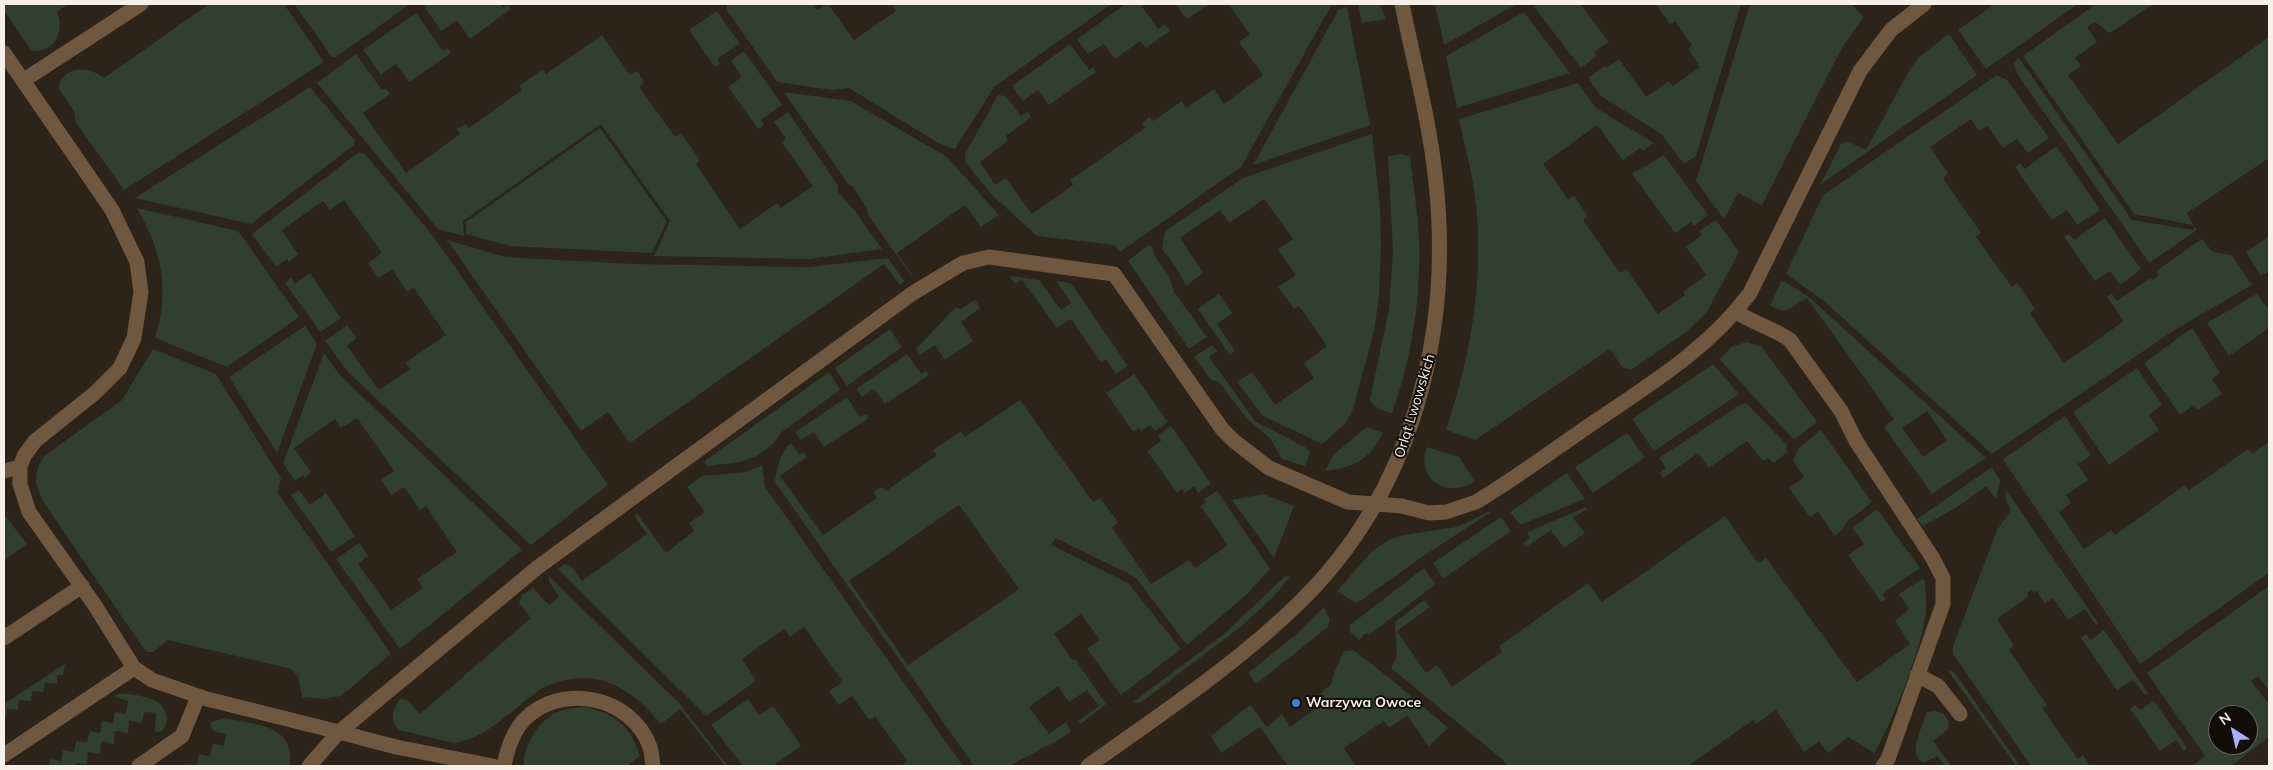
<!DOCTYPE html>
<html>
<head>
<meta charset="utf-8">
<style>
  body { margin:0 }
  #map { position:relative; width:2273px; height:770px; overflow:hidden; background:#2c2319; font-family:Mulish,sans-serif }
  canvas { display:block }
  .frame { position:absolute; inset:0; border:5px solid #f6f0e9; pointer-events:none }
  .north { position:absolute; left:2208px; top:705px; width:50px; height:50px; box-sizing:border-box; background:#110d09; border:1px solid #6d6863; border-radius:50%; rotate:325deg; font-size:14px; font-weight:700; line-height:20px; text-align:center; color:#f6f0e9 }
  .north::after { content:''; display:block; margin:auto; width:18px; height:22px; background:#aaaffb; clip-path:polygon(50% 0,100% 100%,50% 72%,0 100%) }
</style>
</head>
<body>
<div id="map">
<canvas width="2273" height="770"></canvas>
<div class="frame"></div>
<div class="north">N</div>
</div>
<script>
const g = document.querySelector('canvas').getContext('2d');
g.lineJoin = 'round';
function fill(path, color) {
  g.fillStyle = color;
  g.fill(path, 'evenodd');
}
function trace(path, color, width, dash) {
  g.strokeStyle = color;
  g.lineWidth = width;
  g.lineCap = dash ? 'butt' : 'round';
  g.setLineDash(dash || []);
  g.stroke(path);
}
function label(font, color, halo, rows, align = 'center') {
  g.font = font + ' Mulish,sans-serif';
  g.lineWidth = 4;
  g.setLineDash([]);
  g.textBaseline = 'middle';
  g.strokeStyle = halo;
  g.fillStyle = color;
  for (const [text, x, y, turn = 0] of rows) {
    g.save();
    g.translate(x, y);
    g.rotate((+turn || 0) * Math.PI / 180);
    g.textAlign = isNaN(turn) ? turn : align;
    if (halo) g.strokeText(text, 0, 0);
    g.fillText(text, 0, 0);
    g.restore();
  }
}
const green = new Path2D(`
  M4,4H68L57,12C65,33 55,52 32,51L4,11Z
  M209,4H284L324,62L124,190L76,123L74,111L58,88C65,64 88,66 104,78Z
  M294,4H406V7L336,57H332Z
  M427,4H500L503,8L508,5L511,9L470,39L457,20L441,31L424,6Z
  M727,4H813L817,10L828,4L854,40L896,11L893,5L895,4H1111L994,87L955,149L938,143L849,88L832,90L777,82L727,10Z
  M1126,4H1140L1158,29L1165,24L1170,31L1146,48L1140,41L1115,59L1104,44L1088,54L1077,39Z
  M1175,4H1209L1187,19Z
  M1228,4H1332L1241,167L1120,252L1115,245L1037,236L992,195L965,162V154L998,95L1006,96L1021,116L1028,112L1031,117L1006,136L1008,141L980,162L995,185L1006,178L1032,214L1073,185L1070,180L1145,128L1142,123L1149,117L1153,121L1182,101L1186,108L1214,89L1224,104L1263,75L1239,42L1250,34Z
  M1358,4H1379L1386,19L1362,23Z
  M1435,4H1517L1444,45Z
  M1538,4H1580L1609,42L1594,52L1597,56L1581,68L1534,7Z
  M1656,4H1741L1696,156L1684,164L1661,134L1601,96L1588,78L1604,66L1606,68L1619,59L1646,97L1669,81L1673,86L1700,67L1688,49L1692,45L1675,21L1670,24Z
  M1750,4H1851L1864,17L1845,43L1833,65L1762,205L1738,193L1724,219L1696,181Z
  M1995,4H2078L1986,69L1958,30Z
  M2096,4H2153L2110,33L2095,22L2087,27L2097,42L2075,58L2081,66L2068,75L2118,144L2269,37V158L2187,213L2193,225L2134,214L2023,56Z
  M1347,7L1370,125L1253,165L1339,9Z
  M717,11L740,44L717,59L720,64L715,67L689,30Z
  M1524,12L1570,73L1457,108L1446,56Z
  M416,13L443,51L448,48L451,53L409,82L396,64L381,75L363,50Z
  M1949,34L1977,75L1820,185L1841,144L1847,141L1866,150L1910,69L1919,57Z
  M602,35L630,75L637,71L644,82L639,87L675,137L681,133L700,160L696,164L740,229L777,203L781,208L813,186L782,143L786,138L774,122L788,112L838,186V192L855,211L882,249L809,259L654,256L670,221L601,124L463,221L464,236L438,229L317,83L356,54L382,90L386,88L390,94L363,113L406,173L460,134L457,129L465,124L469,128L522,90L519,86L543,69L546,74Z
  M1070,44L1089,70L1093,67L1096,72L1049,105L1038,90L1023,101L1012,86Z
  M744,51L782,105L761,120L764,125L758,129L728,87L742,77L731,61Z
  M2019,58L2132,220L2193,230L2194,227L2197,230L2149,263L2018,75L2013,63Z
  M1997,75L2007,80L2049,138L2028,153L2017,139L2003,148L1988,126L1979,131L1971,119L1930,147L1948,173L1943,178L1981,233L1976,237L2012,287L2017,283L2035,309L2030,313L2064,363L2124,321L2107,297L2112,294L2117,301L2150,278L2152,280L2159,275L2156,271L2202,239L2213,252L2232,255L2252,285L2173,331L1992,454L1824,301L1786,274L1823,195Z
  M1578,83L1596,108L1654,143L1643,151L1640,148L1623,160L1597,125L1543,164L1568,199L1574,196L1588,216L1583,220L1620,273L1626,269L1658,314L1685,295L1683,292L1706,275L1686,247L1702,235L1699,231L1716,220L1739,252L1707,312L1685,333L1631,370L1622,367L1610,349L1475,440L1446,430C1470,358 1484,282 1476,205C1473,176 1465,148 1459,119Z
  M310,87L355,141L354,145L251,224L135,198Z
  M784,92L851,101L947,157L999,215L981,227L965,205L897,253L913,276L911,275L868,215L867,208L852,186L848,184Z
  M600,128L667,222L652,253L509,246L466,234V222Z
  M1372,134L1380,207L1381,243L1379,297L1374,331L1353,409L1346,423L1322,444L1263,416L1237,382L1252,372L1275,405L1314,378L1304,363L1327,346L1299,306L1294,309L1278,287L1296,275L1278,249L1293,239L1264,199L1229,223L1220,210L1180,238L1203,273L1186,286L1177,269L1162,249L1165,231L1243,178Z
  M2056,146L2100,210L2077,225L2067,210L2052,220L2015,167L2020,163L2025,169Z
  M359,152L364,153L433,236L608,485L531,545L348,372L325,341L347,325L357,338L347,346L379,390L410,369L405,363L446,335L414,288L407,292L392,269L378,278L368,263L382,253L344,200L330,210L323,201L282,230L298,254L289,262L287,259L276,267L252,234Z
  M1401,154L1410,156C1413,184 1418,212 1419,240C1421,298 1412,358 1392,413C1383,411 1374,408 1370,400L1389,309L1393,251L1388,156Z
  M1664,155L1708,215L1694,226L1691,222L1675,233L1632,174Z
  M137,208L238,231L299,317L227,367L155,338C170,290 162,252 137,208Z
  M2105,218L2141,269L2120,285L2110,271L2095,281L2064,237L2069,234L2074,240Z
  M2269,236V271L2261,276L2246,252Z
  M447,240L506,257L633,264L808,267L888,258L904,281L900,285L884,264L630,443L608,412L581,431Z
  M1148,245L1152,246L1155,256L1169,276L1174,292L1207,337L1189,349L1128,261Z
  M310,273L341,318L320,332L285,283L291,278L295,284Z
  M1012,276L1039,280L1061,310L1071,303L1056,281L1071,283L1128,366L1116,374L1106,359L1101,362L1071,319L1057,328L1022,280L1015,284L1010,277Z
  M1781,282H1785L1809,297L1986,458L1932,494L1884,427L1894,419L1807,298C1792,305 1788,318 1770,305ZM1927,411L1947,440L1923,457L1902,428Z
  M1219,294L1232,313L1217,324L1235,351L1230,355L1198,309Z
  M2257,294L2269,310V328L2229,356L2207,323Z
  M975,300L980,308L961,322L973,341L945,360L935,345L920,355L916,349L955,308L961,309Z
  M305,326L317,344L277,453L229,377Z
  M2192,328L2220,373L2212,379L2222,394L2198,410L2194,405L2180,415L2144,363Z
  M890,329L902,347L847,386L835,368Z
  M1747,342L1762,347L1817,422L1794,440L1719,359L1733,346Z
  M1212,345L1217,351L1209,357L1256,422L1307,448L1310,453L1305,466L1282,459L1270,438L1247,419L1219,382L1211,380L1194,357Z
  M153,349L216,374L281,478L278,493L391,654L341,696L323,699L302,697L298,676L291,669L168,640L153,652H146L44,503C35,483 32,476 44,456L122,400Z
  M324,353L339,374L522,550L400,649L336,559L359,543L368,556L358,564L391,610L423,588L417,579L457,552L426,506L420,510L404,487L391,495L381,480L394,471L357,418L341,428L335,419L294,448L311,472L305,478L303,475L295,481L283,463Z
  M907,354L921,374L926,371L929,375L885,404L874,389L862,397L856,389Z
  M1713,364L1739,394L1654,451L1632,419Z
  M2137,368L2162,405L2149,415L2159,430L2109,465L2073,412Z
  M829,372L840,390L782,432L773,444L756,456L741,462L706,466L704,462L706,460Z
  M1134,374L1168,422L1155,431L1150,425L1141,431L1139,428L1133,432L1106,393Z
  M847,397L860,417L866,414L869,418L824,447L814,432L801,440L795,432Z
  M1020,400L1093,502L1100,498L1118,522L1112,527L1151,584L1189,560L1195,568L1228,545L1200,506L1206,502L1204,499L1217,491L1270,569L1246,595L1187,645L1135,577L1056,538L1051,545L1128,583L1181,649L1121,695L1087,649L1100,640L1081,614L1054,634L1072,660L1075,659L1106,704L1081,724L1078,721L1099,706L1087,690L1069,702L1058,686L1029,707L1049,734L1066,722L1071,731L1062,738L1009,766H974L775,482C776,471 781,450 791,443L799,454L803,452L807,457L780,476L823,535L877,498L873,492L882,487L886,491L937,455L933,450L961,431L965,437ZM959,505L1019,589L908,665L849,581Z
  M1746,403L1787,445V452L1774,463L1768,458L1763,461L1747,441L1709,468L1698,453L1663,478L1660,473L1666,468L1659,458L1738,406Z
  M2065,416L2091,455L2078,464L2088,480L2066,495L2071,503L2059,512L2084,549L2111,530L2115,535L2185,485L2189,490L2248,449L2252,454L2269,442V573L2140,664L2003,459Z
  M1171,426L1211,484L1198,493L1194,486L1185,493L1182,489L1177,493L1147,451L1161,441L1158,435Z
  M1367,427L1383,433C1370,459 1354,468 1325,471L1333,455Z
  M1821,430L1872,502L1848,521L1841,531L1835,536L1818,512L1810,517L1789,488L1804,477L1793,461L1798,449Z
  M1627,433L1645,457L1593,493L1575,467Z
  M1427,447L1459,457L1475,482C1468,485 1461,488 1453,488C1430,488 1419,466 1427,447Z
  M762,465L765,487L963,766H901L907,761L875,716L869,720L852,696L839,705L829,691L843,682L804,627L790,637L784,629L742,659L756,681L706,716L558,569L564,564L571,566L582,581L647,534L635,517L636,512L666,553L694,531L689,523L705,512L687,487L702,476L746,472Z
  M1992,467L2000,480L1996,499L1986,486L1959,506L1923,526L1917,519Z
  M1567,473L1585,499L1520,525L1510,512Z
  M299,490L310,505L326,493L355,536L331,552L291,495Z
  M2006,490L2098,623L2096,625L2085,609L2068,620L2053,598L2045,604L2037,591L2034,593L2032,590L2027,593L2029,596L1997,619L2014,646L2009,650L2047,705L2042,708L2078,759L2083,755L2090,766H2031L1953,654V646L1997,530L2011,510L2005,498Z
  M1263,494L1294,506L1274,558L1232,500Z
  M1586,507L1587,509L1573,518L1585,533L1564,548L1551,530L1526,547L1523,543L1530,538L1527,532Z
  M1877,509L1920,568L1882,594L1886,599L1881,602L1848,555L1864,544L1852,528Z
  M1490,511L1491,512L1419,559L1362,600L1355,603L1337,591L1372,551L1389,540L1403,535L1457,527Z
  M4,514L27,544L4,560Z
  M1725,516L1758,563L1766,558L1857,682L1910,644L1895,621L1909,609L1899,594L1922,579L1925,580C1925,590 1927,601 1926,611C1922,648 1893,722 1874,753L1848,737L1828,753L1819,741L1804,752L1776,710L1756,724L1753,720L1688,766H1508L1503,760L1391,668L1397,657L1395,622L1424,600L1430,607L1397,631L1426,673L1437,665L1452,687L1502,652L1499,646L1588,583L1602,602Z
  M1501,517L1511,531L1443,579L1433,563Z
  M1424,568L1436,584L1369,635L1366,633L1359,640L1350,632V625Z
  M549,576L679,703L728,766H725L680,709L661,724C626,683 591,664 539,690C515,708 484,740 454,743L399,730C389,721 393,709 400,699L407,700L420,714L531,618L519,603L522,595L533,588L549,605L559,597L549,581Z
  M1285,576L1290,577L1275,595L1243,625L1143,701L1138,703L1133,702L1224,634Z
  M2269,586V690L2258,676L2251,681L2269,704V737L2231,766H2196L2195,764L2205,756L2147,673ZM2218,715H2248V745H2218Z
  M1324,607L1330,620L1328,627L1256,684L1248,673L1298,633Z
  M2104,630L2148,693L2145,695L2133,680L2117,690L2081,638L2086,634L2091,640Z
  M1353,650L1391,679L1448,728L1429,746L1407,716L1389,728L1384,721L1344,748L1356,766H1288L1260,727L1221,753L1211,736L1250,705L1267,727L1282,714L1290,727L1320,705L1316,698L1332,683L1333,675L1344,651Z
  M65,664L63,675H57V684L45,683L43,692L32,691L31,701L19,700L18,710L7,709L6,718H4V704Z
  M1947,669L1954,672L1959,679L2020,766H2016Z
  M118,694C128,693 144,696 154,700C167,706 172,723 161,732H157L155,730L156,713L144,712L142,723L129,721L128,733L115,731L114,744L101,741L100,754L88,752L87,764L76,763L75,766H49L50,759L61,761L63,750L74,752L76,741L87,742L90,731L100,733L102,721L113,723L115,712L126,714L128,701L115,697Z
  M748,699L759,715L773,706L801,746L773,766H743L711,725Z
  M2154,701L2187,748L2184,751L2176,740L2160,751L2130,709L2135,705L2140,710Z
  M587,707C617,716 630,725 640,756L627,766H524C523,747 535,726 552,715C562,708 575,708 587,707Z
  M1935,711L1944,714L1949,722L1948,729L1933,741L1951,766H1945L1937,756L1924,763C1906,757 1923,724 1927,712Z
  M224,718C255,725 295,723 290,766H185V764L197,765L199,754L210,756L213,744L224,746L226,734L213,731L210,723Z`);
const minor = new Path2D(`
  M4,53L112,210L137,262L141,292L134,338L120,368L95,393L35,441L24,456L20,467V484L29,512L94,604L134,668L152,680L207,699L339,732L538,567L913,293L963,263L989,257L1114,274L1222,429L1234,441L1269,468L1348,502L1402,506L1429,513L1446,512L1476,502C1515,479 1552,451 1590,425C1647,386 1708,350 1750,293L1860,71L1891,30L1924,4
  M24,80L141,4
  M1736,312C1753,323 1773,328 1790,340L1841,411L1856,441L1932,557L1943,578V604L1888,759L1883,766
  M4,471L20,467
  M4,638L82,586
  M1917,675L1938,686L1960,714
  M4,755L134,668
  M139,766L182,736L198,697
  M309,766L339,732L396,747L493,766
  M504,766C507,750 512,734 523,721C560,681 632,696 650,747C652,753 652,760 653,766
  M1088,766C1161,714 1237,664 1301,601C1412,492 1452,335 1436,183C1430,123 1414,63 1402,4`);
const markers = [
  [1296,703,5,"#3f7fe0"]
];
const streetNames = [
  ["Orląt Lwowskich",1415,406,-73]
];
const poiNames = [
  ["Warzywa Owoce",1306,703]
];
fill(green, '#303f2e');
trace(minor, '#70573f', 15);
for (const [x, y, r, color] of markers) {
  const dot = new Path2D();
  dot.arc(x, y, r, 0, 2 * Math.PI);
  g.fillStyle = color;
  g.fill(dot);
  trace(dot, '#110d09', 2);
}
label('14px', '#f6f0e9', '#110d09', streetNames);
label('bold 14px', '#f6f0e9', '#110d09', poiNames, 'left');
</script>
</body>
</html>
